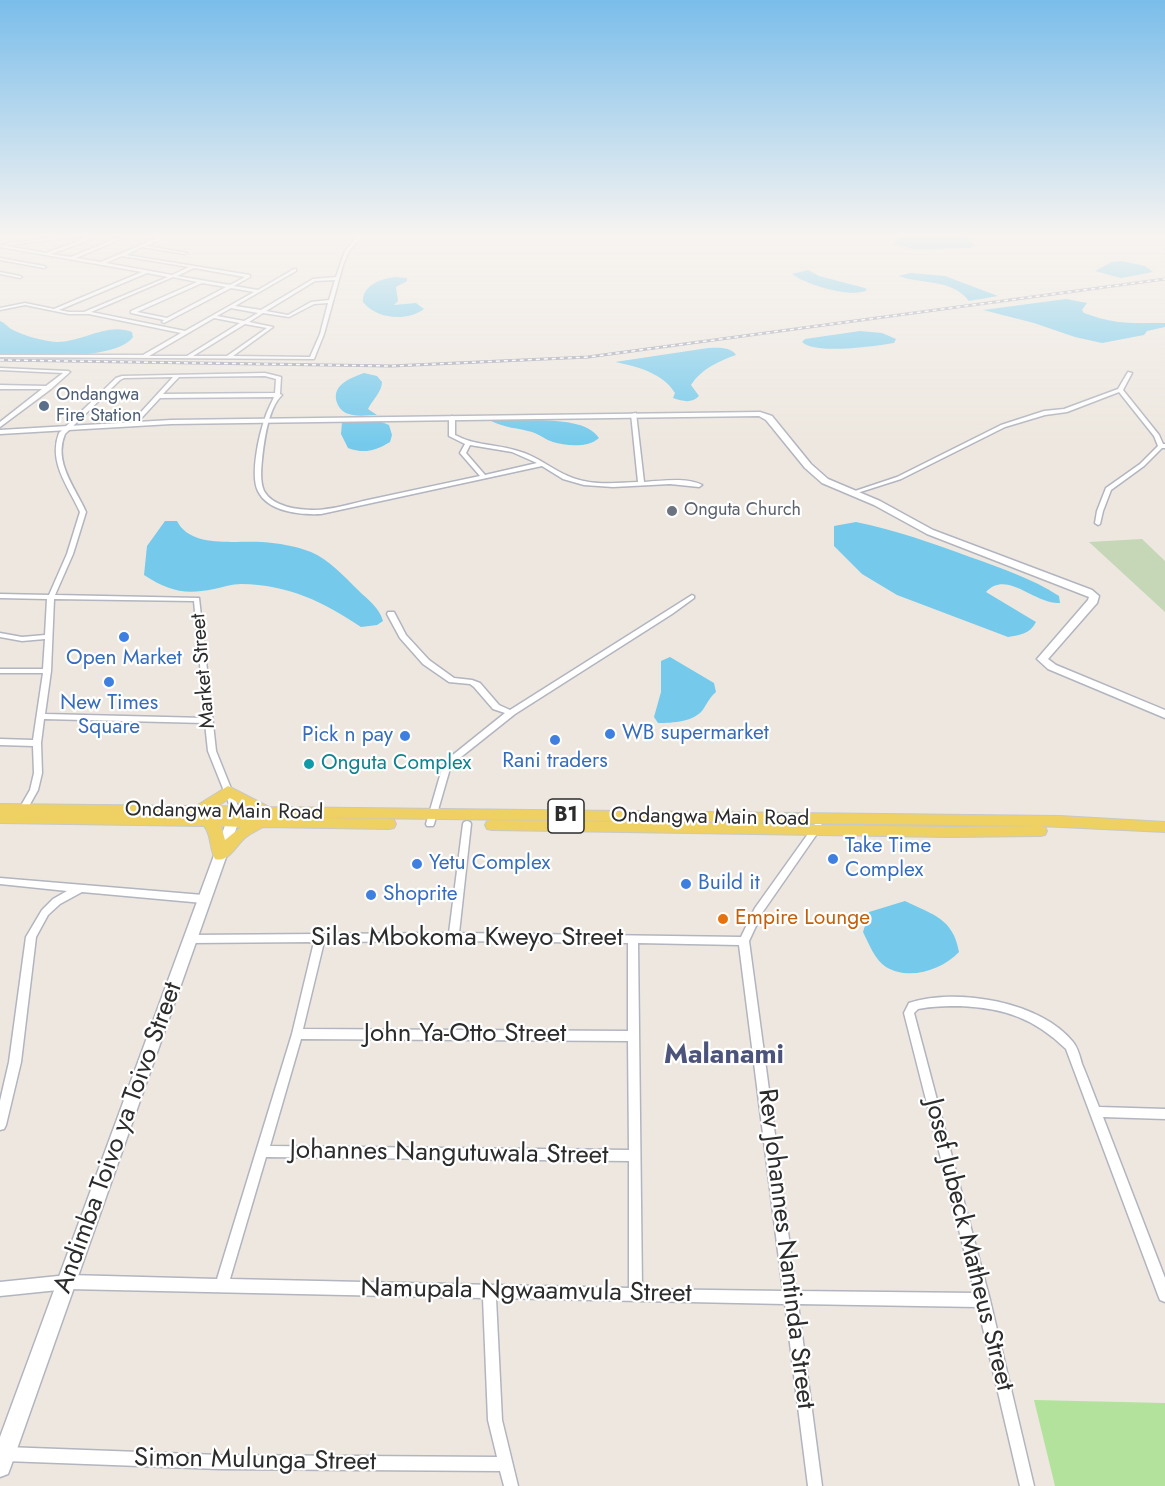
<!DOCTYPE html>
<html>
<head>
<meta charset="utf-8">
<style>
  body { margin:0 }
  canvas { display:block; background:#ede7df }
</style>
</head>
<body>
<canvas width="1165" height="1486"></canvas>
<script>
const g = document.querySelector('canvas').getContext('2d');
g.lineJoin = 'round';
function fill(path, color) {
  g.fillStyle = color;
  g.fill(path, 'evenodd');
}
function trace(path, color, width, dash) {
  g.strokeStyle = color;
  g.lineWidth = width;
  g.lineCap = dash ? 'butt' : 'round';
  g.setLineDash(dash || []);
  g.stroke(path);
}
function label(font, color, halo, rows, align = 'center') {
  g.font = font + ' Jost,sans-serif';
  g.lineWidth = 4.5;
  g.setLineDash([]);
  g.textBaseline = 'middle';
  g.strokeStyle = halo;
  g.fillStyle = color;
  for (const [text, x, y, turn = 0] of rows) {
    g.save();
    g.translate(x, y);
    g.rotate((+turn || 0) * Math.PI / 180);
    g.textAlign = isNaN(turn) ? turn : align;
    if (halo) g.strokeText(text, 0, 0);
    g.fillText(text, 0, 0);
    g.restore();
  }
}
const green = new Path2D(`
  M1034,1400L1165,1403V1486H1055Z`);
const cemetery = new Path2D(`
  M1142,539L1165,561V612L1089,542Z`);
const water = new Path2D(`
  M899,236H959L967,238L975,246L969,248L915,249L894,244Z
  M1122,261L1145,266L1153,272L1121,278L1095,271L1112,262Z
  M808,270L819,276L865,288L867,290C853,299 804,284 792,274Z
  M911,273L945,276L998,296L969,301C953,279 921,284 898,276Z
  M395,277L407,278V281L396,287L398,301L394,305L416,303L424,309C407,322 376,319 363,302C362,285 381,279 395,277Z
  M1066,299L1087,303L1082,310L1084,313C1117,325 1131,323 1165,323V327L1147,331L1144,335L1102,343L1075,337L1034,323L983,310Z
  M0,321C5,323 7,326 11,329C24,336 43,341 57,342C82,342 108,322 132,332L133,337C116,361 29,356 0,354Z
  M860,331L882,333L896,339L894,343C875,346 816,355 802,342L805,339Z
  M708,348C717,348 730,346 736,355C719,361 701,369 691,385L699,396C691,404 683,401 673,398L675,393C663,373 636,366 615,362Z
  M364,373L377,376L382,382C382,392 372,400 368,409L377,415C368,415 357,417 349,414C344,413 340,409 338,405C329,386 350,378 364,373Z
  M500,420C525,422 584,414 599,438C588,448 566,446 553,442C546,440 539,434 532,432C518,428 505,428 491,421Z
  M379,421L389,425L392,435L390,442C375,451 364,454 348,448L341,434L342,422Z
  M165,521H177C191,549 236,540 262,542C278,543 296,546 311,552C329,560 344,576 358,590C368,600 379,607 383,621L377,625L361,627C322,601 289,585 241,584C232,584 223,587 214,589C184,595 169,591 144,575L147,546Z
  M856,522C896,530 932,543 970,557C1001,568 1031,578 1059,596L1060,603C1035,605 1007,569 986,592L1036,622C1030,634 1020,635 1008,637L897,595L862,574L834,546V526Z
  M670,657L714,683L716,692C710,697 708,702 704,708C696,722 672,723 658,723L654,717L661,692V661Z
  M905,901C933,915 953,918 959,952C942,970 909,981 886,967C875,960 869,944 863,932L869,912Z`);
const street = new Path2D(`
  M67,236H82L6,245L4,244Z
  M86,236H90L84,242L51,254L71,257L122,236H128L76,258L101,262L157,238L153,236L161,237V239L146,246L187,253L185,254L142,247L126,255L250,275V277L234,286L258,290L294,269H296V271L235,306L261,310L313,279L336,277L345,251L358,236H362L349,251L343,265L324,334L314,359L0,357V355H143L181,333L89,314H69L25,305L0,310V308L25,303L54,309L142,272L0,247V245L46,253L82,240ZM122,256L189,267L172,275L106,263ZM194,268L245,277L230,285L177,276ZM147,273L168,277L84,312H69L59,310ZM173,277L197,282L131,311V313L164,320L162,322L164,323L231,288L254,292L185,331L91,312ZM335,280L329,300L311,302L288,315L266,311L315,281ZM202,283L226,287L167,318L137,312ZM328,303L320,334L310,357L233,356L273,327L249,322L263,313L289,317L314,304ZM231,308L258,313L244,321L217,316ZM214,318L240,323L187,356H149ZM245,324L267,328L227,356H193Z
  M0,258L44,266L46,267L44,268L0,260Z
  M0,272L20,276L22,277L20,278L0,274Z
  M0,368L68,371L70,372L51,389L0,427V422L42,389H0V385L46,386L63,373L0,370Z
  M1128,372L1132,373L1123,390L1159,435L1163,444H1165V448H1162L1144,466L1111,490L1103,511L1100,524L1098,525L1095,523L1097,511L1106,488L1140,464L1158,446L1154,436L1119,392L1067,412L1045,415L1005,427L901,479L854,494L849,493L897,477L1001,425L1044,411L1064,409L1118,389Z
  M265,373L281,377L280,394L282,395C268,408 264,441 262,460C261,469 260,482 264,491C273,507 298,510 314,510C331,510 350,504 368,500C405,492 442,484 480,476L460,453L465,444L449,436V418L452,416L455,418V435C475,446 497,444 518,451C537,456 551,469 568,476C590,486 615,483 638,482L631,414L636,413L644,482C662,481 686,477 702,485L699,487L670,484L613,487L584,485L563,479L542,466L321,514C301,515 268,512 258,491C250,475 259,435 265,418C267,411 271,404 274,397L160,398L135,425L133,426L130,424L131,423L173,377L124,378L120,380L65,434C53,462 75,487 86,512L73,554L55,595L199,598L216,751L240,811L239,813H233L232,811L208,751L205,723L44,719L41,743L42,773L38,790L29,806L31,809L30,811H20L19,809L30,790L34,773L33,746L0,745V739L33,740L43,673H0V669H43L45,639L22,641L0,637V633L22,637L45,635L47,599L0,598V594L49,595L67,554L80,512C68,486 48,462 59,433L116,378L122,376ZM265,376L276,379L275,393L163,394L179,377ZM470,445L512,452L537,463L485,475L466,453ZM54,599L194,601L205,718L45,714L51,671Z
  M692,595L694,596V598L672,614L515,714L451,765L434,824L433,826H427L426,824L444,762L505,713L493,709L474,687L470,684L449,682L423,664L400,638L387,614L388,612H394L406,635L429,660L454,678L472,680L480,683L499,705L510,710Z
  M467,821L470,822L471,824L459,933L741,937L755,908L815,824H821L822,826L821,828L762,913L749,941L796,1291L975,1293L904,1013L909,1003C956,987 1042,1002 1073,1042C1078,1048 1080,1057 1082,1064C1088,1078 1093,1092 1099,1107L1165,1109V1119L1103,1117L1165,1278V1302L1160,1300L1158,1295L1066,1049C1034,1018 1004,1008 960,1006C946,1006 932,1006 918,1009L914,1013L990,1300L1034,1486H1020L978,1307L798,1304L822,1486H808L785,1304L496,1298L502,1420L518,1486H504L500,1471L220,1469L5,1461L0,1459V1449L5,1447L220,1455L497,1457L488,1420L483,1298L68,1289L0,1296V1282L68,1275L217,1279L292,1034L314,942L190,943L186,942L185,939L186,936L190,935L449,933L463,824L464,822ZM454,941L628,943V1031L303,1029L324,942ZM638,943L739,945L783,1291L642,1289ZM301,1039L628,1041L629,1150L270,1146ZM266,1157L629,1161V1288L230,1279Z
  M0,878L203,895L206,896L208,899L206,902L203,903L82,892L60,904L48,915L36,937L21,1062L6,1125L4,1129L0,1130V1101L9,1062L26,937L42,910L53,899L67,891L0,884Z`);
const secondary = new Path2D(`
  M760,412L772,416L811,464L828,479L880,501L933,530L1092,590L1099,596L1097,603L1048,659L1056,665L1165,710V718L1048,669L1037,659L1088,600L1089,597L927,534L874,505L822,483L805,468L766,420L759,416L171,424L0,434V430L171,420Z
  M236,808L241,809L242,812L11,1466L8,1474L0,1477V1437L230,812L231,809Z`);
const primary = new Path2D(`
  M228,786L269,807L1060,816L1165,822V832L1040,826L1045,827L1047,831L1045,835L1040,836L949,837L492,830L487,829L485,825L487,821L492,820L949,827L1037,826L270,817L389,819L394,820L396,824L394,828L389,829L263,827C258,830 251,833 246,837C236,845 229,863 215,859C209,848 212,836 204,826L0,823V804L196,806ZM230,798L246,807L218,806ZM221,826L241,827L225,840Z`);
const rail = new Path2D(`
  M0,360L392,366L588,357L1165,279`);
const markers = [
  [44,406,6,"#5c6f8a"],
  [672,511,6,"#6b7280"],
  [124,637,6,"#3f7fe0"],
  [109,682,6,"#3f7fe0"],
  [610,734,6,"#3f7fe0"],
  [405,736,6,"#3f7fe0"],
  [555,740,6,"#3f7fe0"],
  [309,764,6,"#0f9aa8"],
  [833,859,6,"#3f7fe0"],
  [417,864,6,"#3f7fe0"],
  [686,884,6,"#3f7fe0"],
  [371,895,6,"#3f7fe0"],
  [723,919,6,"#e8710a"]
];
const farServicenames = [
  ["Ondangwa",56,396],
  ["Fire Station",56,417]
];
const farWorshipnames = [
  ["Onguta Church",684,511]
];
const shields = [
  [566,816,36]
];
const shieldNames = [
  ["B1",566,816]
];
const shopNames = [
  ["Open Market",124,659,"center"],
  ["New Times",109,704,"center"],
  ["Square",109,728,"center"],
  ["WB supermarket",622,734],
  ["Pick n pay",393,736,"right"],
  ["Rani traders",555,762,"center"],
  ["Take Time",845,847],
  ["Complex",845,871],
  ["Yetu Complex",429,864],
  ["Build it",698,884],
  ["Shoprite",383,895]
];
const streetNames = [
  ["Market Street",204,671,-95],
  ["Ondangwa Main Road",224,812,1],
  ["Ondangwa Main Road",710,818,1]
];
const cultureNames = [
  ["Onguta Complex",321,764]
];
const foodNames = [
  ["Empire Lounge",735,919]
];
const nearStreetnames = [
  ["Silas Mbokoma Kweyo Street",467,939],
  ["John Ya-Otto Street",465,1035],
  ["Andimba Toivo ya Toivo Street",119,1138,-70],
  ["Johannes Nangutuwala Street",449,1154,1],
  ["Josef Jubeck Matheus Street",968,1245,76],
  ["Rev Johannes Nantinda Street",785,1249,83],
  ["Namupala Ngwaamvula Street",526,1292,1],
  ["Simon Mulunga Street",255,1461,1]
];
const nearNeighbourhoodnames = [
  ["Malanami",724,1056]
];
fill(green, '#b3e29d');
fill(cemetery, '#c5d7b6');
fill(water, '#75caec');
trace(street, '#b2b5bf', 3);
trace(secondary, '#b2b5bf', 3);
trace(primary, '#c8c8c8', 2);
fill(street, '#fff');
fill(secondary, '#fff');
fill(primary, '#eed063');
trace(rail, '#a1a4b6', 3);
trace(rail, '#fff', 1.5, [4]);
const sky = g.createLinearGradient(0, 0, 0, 444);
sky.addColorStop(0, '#7abdea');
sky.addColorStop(0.53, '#f7f4f1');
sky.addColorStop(1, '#f7f4f100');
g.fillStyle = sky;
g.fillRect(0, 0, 1165, 444);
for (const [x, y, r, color] of markers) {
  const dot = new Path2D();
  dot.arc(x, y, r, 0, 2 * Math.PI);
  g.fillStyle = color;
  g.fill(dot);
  trace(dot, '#fff', 2);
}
label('18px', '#4e5e75', '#fff', farServicenames, 'left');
label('18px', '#5b616d', '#fff', farWorshipnames, 'left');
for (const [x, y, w] of shields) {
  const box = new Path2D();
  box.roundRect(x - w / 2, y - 17, w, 34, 4.5);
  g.fillStyle = '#fff';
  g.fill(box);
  trace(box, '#2c2c2c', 1.5);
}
label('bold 20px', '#2c2c2c', null, shieldNames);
label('21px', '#366cbe', '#fff', shopNames, 'left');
label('21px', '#2c2c2c', '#fff', streetNames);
label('21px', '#0d838f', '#fff', cultureNames, 'left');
label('21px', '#c56008', '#fff', foodNames, 'left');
label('26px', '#2c2c2c', '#fff', nearStreetnames);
label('bold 27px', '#4d547c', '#fff', nearNeighbourhoodnames);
</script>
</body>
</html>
